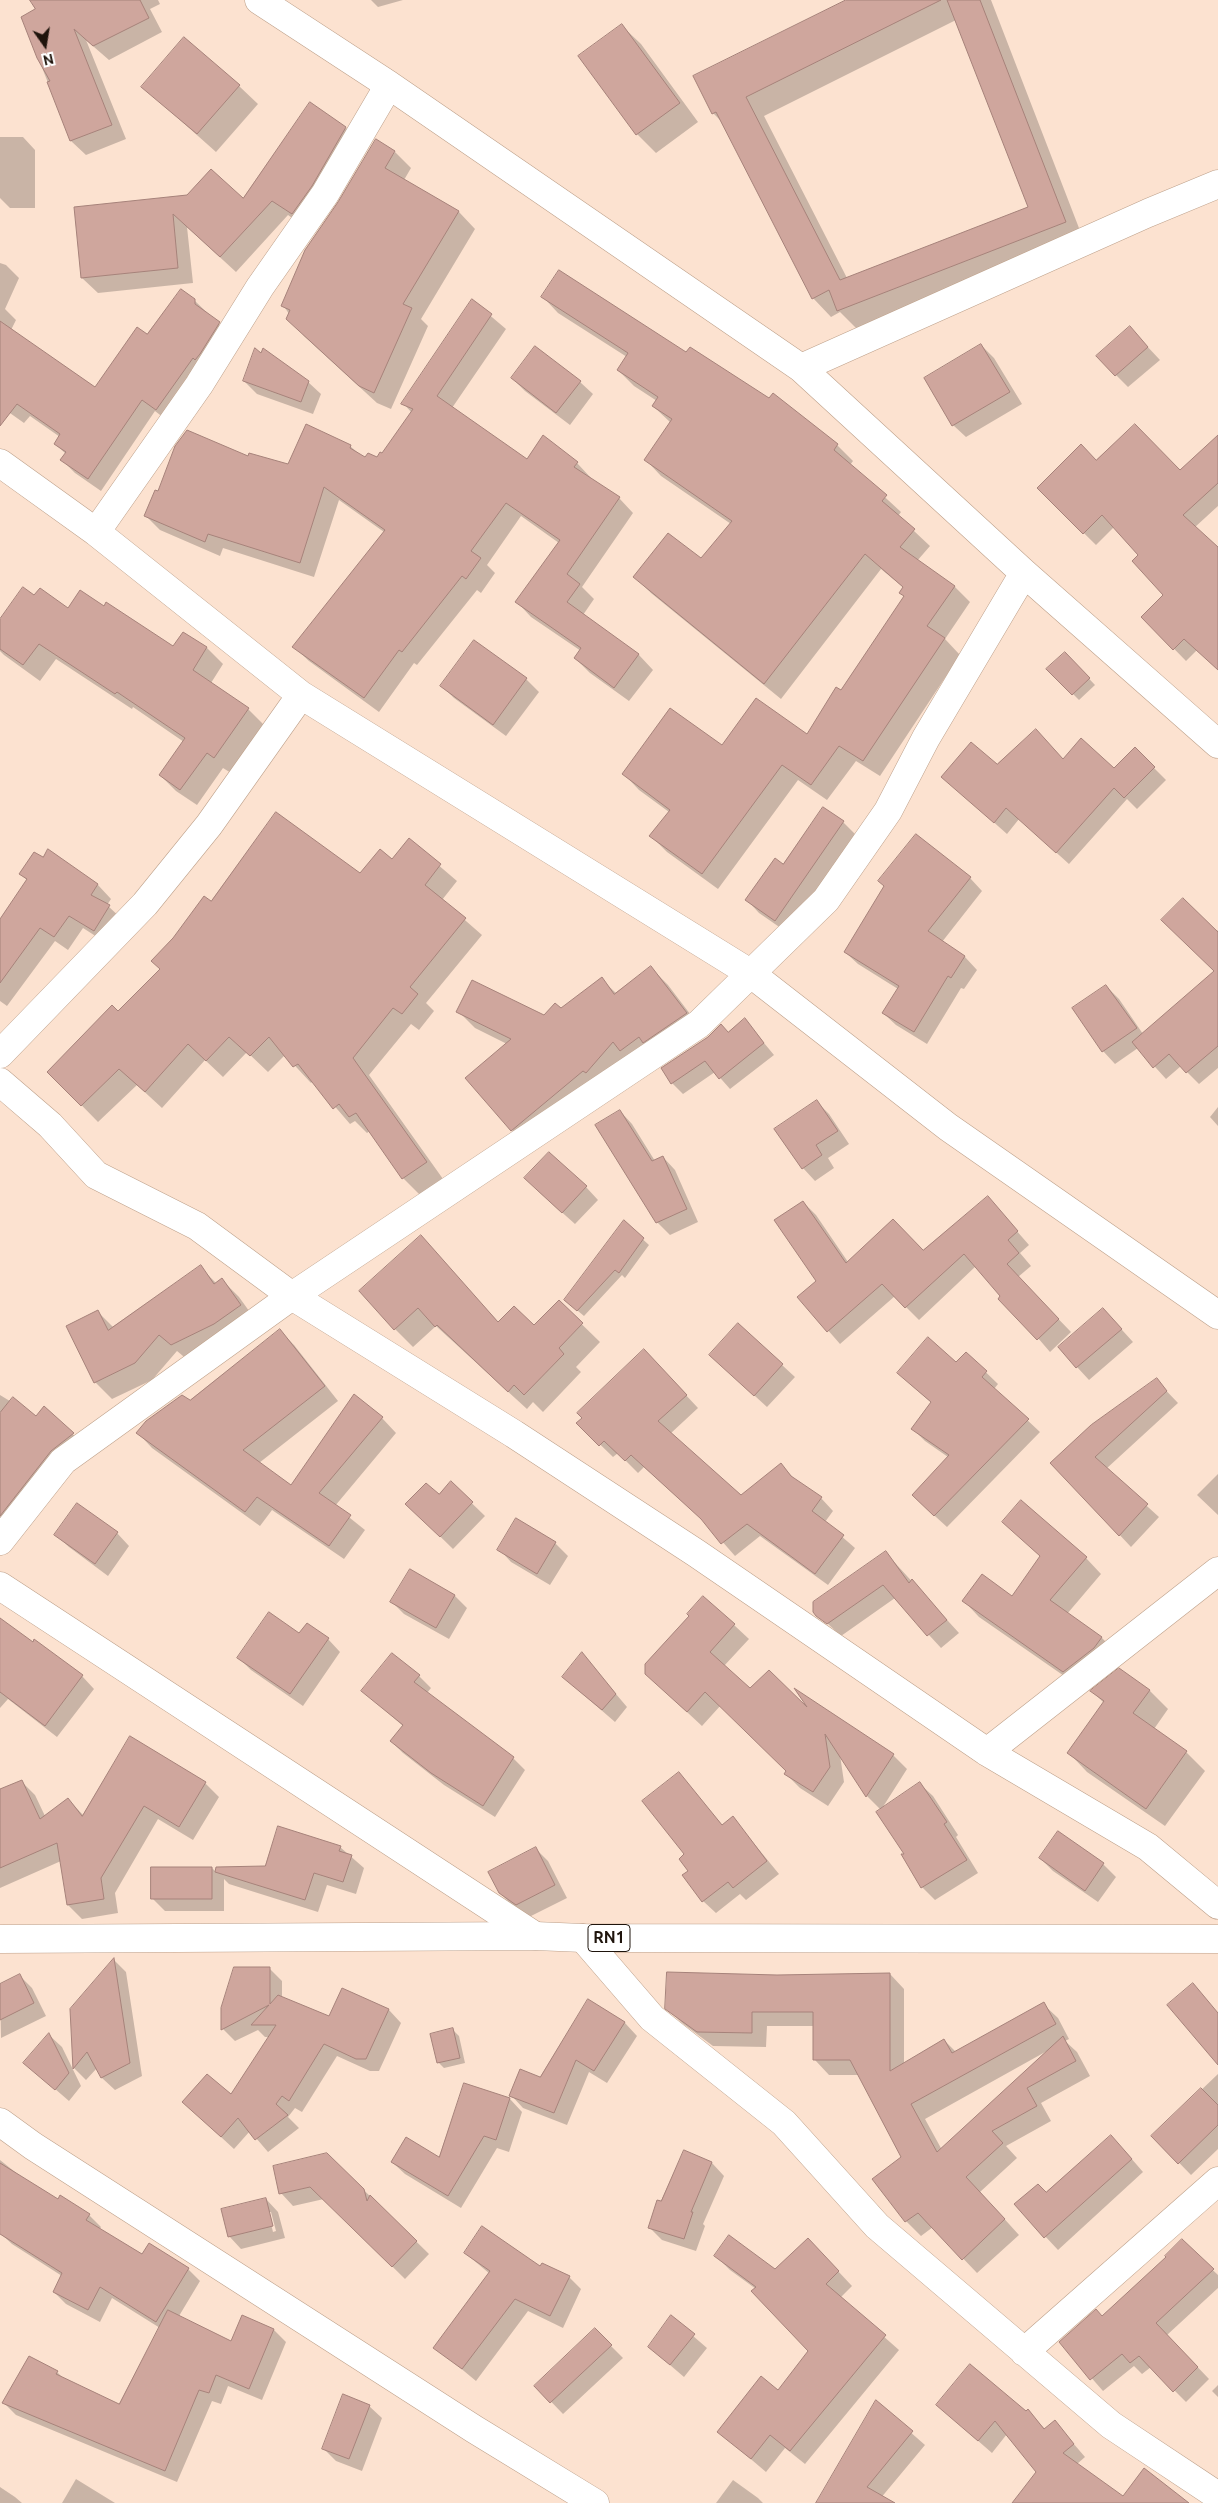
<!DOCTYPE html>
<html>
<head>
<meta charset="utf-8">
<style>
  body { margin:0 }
  #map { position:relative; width:1218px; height:2503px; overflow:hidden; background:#fce2d0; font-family:Ubuntu,sans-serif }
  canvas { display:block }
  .north { position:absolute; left:20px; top:20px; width:50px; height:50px; -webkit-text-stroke:4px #fff; paint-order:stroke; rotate:167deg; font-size:14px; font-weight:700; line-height:20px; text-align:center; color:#1f140c }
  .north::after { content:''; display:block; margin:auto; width:18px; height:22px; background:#1f140c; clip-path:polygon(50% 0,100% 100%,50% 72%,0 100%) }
</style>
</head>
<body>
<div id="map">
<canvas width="1218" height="2503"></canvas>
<div class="north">N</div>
</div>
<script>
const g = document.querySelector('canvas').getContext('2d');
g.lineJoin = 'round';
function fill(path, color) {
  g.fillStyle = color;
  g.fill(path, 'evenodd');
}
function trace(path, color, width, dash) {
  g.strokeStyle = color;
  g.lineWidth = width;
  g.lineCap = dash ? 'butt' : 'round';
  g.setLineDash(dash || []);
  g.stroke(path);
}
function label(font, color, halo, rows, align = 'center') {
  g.font = font + ' Ubuntu,sans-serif';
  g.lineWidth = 5;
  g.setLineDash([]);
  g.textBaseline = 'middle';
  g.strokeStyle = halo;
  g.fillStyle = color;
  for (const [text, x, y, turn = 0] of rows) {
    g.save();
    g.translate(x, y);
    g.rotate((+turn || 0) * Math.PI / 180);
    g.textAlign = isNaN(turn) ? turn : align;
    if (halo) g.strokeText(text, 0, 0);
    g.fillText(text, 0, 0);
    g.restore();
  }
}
const shadow = new Path2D(`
  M32,0H158L160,4L150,9L162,32L109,60L86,40L126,139L86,155L71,141L22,17L37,9Z
  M371,0H403L378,7Z
  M849,0H991L1084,241L857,329L840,312L831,317L813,298L723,123L713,113ZM956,20L1030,207L847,278L764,116Z
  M622,26L641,44L698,122L656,153L637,134Z
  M239,86L258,104L216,152L143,87Z
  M346,128L361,143L307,229L288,215L236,272L187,227L193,283L98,293L82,278L75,208L243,200Z
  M0,137H23L35,150V208H10L0,198Z
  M395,152L411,168L404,180L459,212L475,229L421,319L428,326L391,409L377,403L304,336L283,305Z
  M0,263L6,265L19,278L5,309L16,320L11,330L96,388L147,336L194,300L231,336L169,422L155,411L101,491L75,473L62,460L66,454L55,444L60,437L30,416L24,423L0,406Z
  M543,297L687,354L769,400L773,395L837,445L853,461L850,465L901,512L898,516L930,546L917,561L955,587L970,602L945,639L960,655L880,776L856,761L827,800L798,780L718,889L667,852L651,836L669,812L639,790L624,774L723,747L807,736L841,691L905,597L904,588L881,569L781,699L651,593L635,577L701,560L731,524L661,476L646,460L671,423L653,406L657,401L634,386L618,370L627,357L558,313Z
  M473,301L506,329L452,408L527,461L577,463L591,478L590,479L619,498L633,513L582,587L594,599L583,615L639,655L653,670L629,701L590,673L575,658L581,651L531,617L517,602L559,543L521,516L487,565L495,573L481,593L477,590L417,665L414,663L379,712L309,661L294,647L384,532L339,500L314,577L223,548L220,556L160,530L145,515L159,493L249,457L288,466L350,446L365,459L377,458L382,455L412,413L403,403Z
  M1130,328L1160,360L1128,387L1116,375Z
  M981,345L994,358L1022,404L966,437L953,425Z
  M512,378L580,382L593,394L570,425L525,391Z
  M244,381L308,382L321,394L313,414L257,394Z
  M1218,436V506L1194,528L1218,549V670L1197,650L1186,661L1143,617L1165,595L1140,555L1114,527L1096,545L1038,488L1096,462L1180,472Z
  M34,597L174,648L183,634L207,648L223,664L211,683L248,709L264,725L231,773L223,768L197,805L176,791L160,775L184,742L133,707L132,709L56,659L40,681L4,655L0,651V621Z
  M474,642L526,679L539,692L506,736L454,698L442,686Z
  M1065,653L1095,685L1079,700L1048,669Z
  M1135,749L1166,780L1137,809L1127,799L1069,864L1019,819L1007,834L955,788L1063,760L1114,769Z
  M843,822L856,835L788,933L759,913L747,900L784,866Z
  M409,840L457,881L442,900L482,935L426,1003L434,1011L419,1030L411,1024L369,1075L443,1179L420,1195L403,1178L370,1131L367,1133L355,1121L350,1124L313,1081L311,1083L285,1055L268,1072L247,1052L223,1077L205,1060L162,1108L137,1085L98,1122L49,1072L118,1013L161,969L211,902L360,875L392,861Z
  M48,851L98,885L111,899L107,905L123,920L108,944L83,928L68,950L55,941L7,1006L0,1001V921L28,881L20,874L43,859Z
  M970,878L982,891L942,942L965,957L977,970L964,989L961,988L927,1044L896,1025L883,1013L898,989L858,964L845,952Z
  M1218,930V1068L1199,1084L1181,1066L1166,1079L1138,1048L1115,1064L1103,1051L1106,986L1119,999L1143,1034L1216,971V932Z
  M651,968L668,985L703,1031L529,1147L512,1130L507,1044L475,1028L458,1011L545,1017L561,1010L601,979L617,994Z
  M745,1020L774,1055L730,1089L715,1072L683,1094L672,1083Z
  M817,1102L829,1114L849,1144L828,1158L834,1168L815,1181L803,1168Z
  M1218,1107V1126L1210,1117Z
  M620,1111L632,1124L655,1161L663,1157L675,1170L698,1222L670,1235L657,1222Z
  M586,1187L598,1200L575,1224L538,1191Z
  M988,1198L1029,1245L1020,1253L1031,1266L1018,1277L1071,1332L1050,1352L976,1266L919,1320L895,1296L840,1344L799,1297L818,1281L803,1202L816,1215L848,1262L923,1252Z
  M624,1222L649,1245L625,1278L622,1275L584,1316L572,1306Z
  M421,1237L499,1323L534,1327L559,1302L600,1342L576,1367L581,1372L543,1412L533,1402L527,1409L436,1326L413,1347L395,1329Z
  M200,1267L217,1284L222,1280L239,1297L257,1322L189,1361L177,1351L152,1380L112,1399L95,1382L67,1327L98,1312L114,1328Z
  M1103,1309L1133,1342L1089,1380L1077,1367Z
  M280,1331L294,1345L338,1401L259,1463L291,1487L382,1418L396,1433L335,1506L365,1530L344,1559L272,1510L260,1526L152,1448L138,1433L190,1402Z
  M966,1353L998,1384L994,1389L1040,1432L947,1527L925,1507L948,1457L925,1441L913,1429L932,1403L911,1385L956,1364Z
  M710,1355L782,1365L795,1377L767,1407Z
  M656,1363L698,1408L670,1434L740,1497L781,1464L796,1481L821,1498L833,1511L825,1522L855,1548L828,1585L760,1536L735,1556L706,1523L644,1467L638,1473L618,1453L613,1457L578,1423Z
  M1156,1380L1178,1403L1106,1469L1159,1517L1131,1547L1052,1463Z
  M0,1395L36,1417L44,1408L88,1448L0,1541Z
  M1218,1474V1515L1197,1495Z
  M451,1483L485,1516L453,1549L407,1504L439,1496Z
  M516,1520L555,1543L568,1556L550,1585L511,1562L499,1549Z
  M1004,1522L1086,1558L1101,1574L1067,1614L1102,1638L1117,1653L1080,1687L979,1617L964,1601L1012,1598L1041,1557Z
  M117,1533L129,1546L108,1576L69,1547L56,1535Z
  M886,1553L959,1633L941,1648L895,1598L841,1636L814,1611Z
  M410,1570L455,1596L467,1608L449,1639L404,1614L392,1602Z
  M734,1625L749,1639L724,1666L751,1690L810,1713L893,1755L907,1769L881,1810L920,1784L933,1796L958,1835L956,1837L978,1873L935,1900L922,1887L903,1855H906L881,1810L867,1796L840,1755L844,1782L828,1806L800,1788L786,1774L787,1771L721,1705L702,1726L646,1674Z
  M300,1635L328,1639L340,1652L303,1706L251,1670L239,1658Z
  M0,1638L82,1676L94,1689L57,1737L8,1699L0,1708Z
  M582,1654L627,1707L615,1722L563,1677Z
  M419,1676L431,1688L427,1693L513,1758L525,1770L495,1817L444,1785L403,1753L391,1741L403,1726L363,1691Z
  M1149,1690L1168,1709L1154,1729L1186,1752L1205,1771L1165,1826L1087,1772L1069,1753L1104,1703L1092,1691Z
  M679,1774L723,1826L733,1818L779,1874L746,1900L740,1894L716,1913L703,1901L690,1871Z
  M21,1781L35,1795L45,1816L68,1799L83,1815L205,1783L219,1797L193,1840L158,1819L115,1893L118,1913L82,1919L68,1905L61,1861L0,1888V1791Z
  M1058,1833L1103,1864L1116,1877L1098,1902L1053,1871L1040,1858Z
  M340,1847L364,1868L356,1894L327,1885L318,1912L229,1884L224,1879V1911H165L153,1899L212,1868L216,1872L217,1868H266Z
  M536,1849L548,1861L567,1898L529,1917L513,1906L500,1893Z
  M114,1960L126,1972L142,2076L115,2090L102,2078L97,2068L86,2080L74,2068L71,2010Z
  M269,1968L282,1981V1998L330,2017L343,1989L389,2010L401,2023L379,2071H370L337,2056L302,2112L295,2108L288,2117L299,2128L268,2152L250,2131L234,2149L183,2102L231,2096L270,2037H265L258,2030L235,2041L223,2029Z
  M890,1974L904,1989V2064L944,2040L956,2052L1043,2004L1058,2018L1069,2039L1065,2041L1077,2052L1090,2076L1041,2103L1051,2121L1006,2146L1017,2158L980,2192L1019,2235L977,2273L933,2227L921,2236L906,2221L873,2179L902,2157L859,2075H829L815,2060L814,2026H767L766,2047L713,2046L682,2023L667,2008L777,1977ZM1047,2051L942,2150L925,2119Z
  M19,1975L32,1988L46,2016L1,2038L0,1985Z
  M589,2001L625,2023L637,2036L607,2083L589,2072L567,2125L523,2108L511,2095L541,2079Z
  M453,2030L459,2036L465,2063L444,2068L438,2062Z
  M49,2035L62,2047L81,2086L69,2101L25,2063Z
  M1218,2074V2149L1191,2175L1153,2136Z
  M465,2084L510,2099L522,2112L509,2152L497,2148L461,2208L405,2174L392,2162L440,2159Z
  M1124,2150L1143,2172L1058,2250L1016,2205L1046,2193Z
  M684,2151L712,2163L724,2176L703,2224L705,2226L696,2251L662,2240L649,2227Z
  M327,2154L429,2254L405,2279L324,2199L293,2206L281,2193Z
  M0,2160L20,2176L58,2201L89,2215L101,2227L99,2230L143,2256L188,2269L200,2281L179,2316L231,2343L274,2330L286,2342L262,2400L228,2386L221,2404L212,2401L177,2482L16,2415L4,2403L29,2357L57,2372L65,2380L119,2406L160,2328L112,2298L100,2322L66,2304L54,2292L62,2276L12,2244L0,2233Z
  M266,2199L278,2212L285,2238L241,2249L229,2236ZM268,2212H271L276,2231L273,2232Z
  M1182,2241L1218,2275V2288L1167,2335L1209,2379L1186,2402L1151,2367L1142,2374L1134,2366L1103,2391L1060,2342L1103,2317L1168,2258Z
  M465,2253L541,2268L569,2277L581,2289L563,2328L528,2311L476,2381L435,2347L490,2274Z
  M822,2254L852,2286L840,2298L899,2350L805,2464L785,2448L766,2472L719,2432L779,2392L809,2351L756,2289L730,2270L716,2256L775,2270Z
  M671,2317L707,2348L684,2377L649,2347Z
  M595,2330L623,2358L563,2414L536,2386Z
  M1218,2385V2397L1212,2391Z
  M876,2402L925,2445L880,2499L884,2503H825Z
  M937,2405L1026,2413L1028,2411L1045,2429L1055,2422L1085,2457L1077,2464L1123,2497L1187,2503H1013L1037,2472L1007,2434L992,2453Z
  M369,2406L382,2418L362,2471L336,2461L323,2448Z
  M76,2479L115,2503H62Z
  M733,2480L758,2498L763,2503H716Z
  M0,2487L15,2497L22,2503H0Z`);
const building = new Path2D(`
  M30,0H140L149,18L93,46L74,29L112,125L70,141L47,82L50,81L37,58L21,17L35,9Z
  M846,0H941L746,97L840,280L1028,207L947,0H980L1066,222L837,311L829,290L812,299L716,112L712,114L693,76Z
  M622,24L680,103L636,135L578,56Z
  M184,37L240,85L197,134L141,87Z
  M310,102L346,127L312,186L292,214L272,201L220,257L173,214L178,268L81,278L74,207L187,195L211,169L243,198Z
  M376,139L395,151L385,168L459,211L403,304L412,308L374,393L359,386L286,319L290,310L281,306L305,250L338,202Z
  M559,270L686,352L690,347L769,398L773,393L838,444L834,450L887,495L882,501L915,529L900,547L955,586L927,626L945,638L863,761L839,746L811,785L782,765L702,874L649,836L670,810L622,774L670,708L722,745L756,698L807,734L836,687L841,690L904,596L899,593L903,587L865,554L764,684L633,577L668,533L701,558L732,521L644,460L672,419L652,406L658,397L617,370L628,353L541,297Z
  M181,289L195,299V304L220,322L200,354L195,360L193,358L156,410L142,400L88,479L60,460L66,452L54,444L60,434L17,404L0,426V321L95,387L137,327L147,334Z
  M472,299L492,314L437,396L527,459L543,435L578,462L574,467L620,497L567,574L580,584L567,602L639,654L614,688L574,658L581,648L515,602L560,540L506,503L471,551L481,558L466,579L462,576L402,652L399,650L364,698L292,647L385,530L324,487L300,563L208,534L205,542L144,516L155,490L158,491L175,446L187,430L248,456L249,453L288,464L306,424L351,445L350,448L365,457L368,453L377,457L380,452L382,453L413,409L401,404Z
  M1130,326L1148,347L1115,376L1096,356Z
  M981,344L1010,392L952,426L924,378Z
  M535,346L581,381L556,413L511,378Z
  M255,348L261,353L263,348L309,381L301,402L243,381Z
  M1135,424L1180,470L1218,435V483L1183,515L1218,547V670L1184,639L1173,650L1141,617L1163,595L1132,561L1138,555L1102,515L1083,534L1037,488L1081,444L1096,460Z
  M23,587L34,595L40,588L68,608L80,590L104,606L106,602L173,646L183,632L207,647L193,670L249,708L214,758L207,753L180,790L159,775L185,738L117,692L115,694L39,644L23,665L0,649V619Z
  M474,640L527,678L493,725L440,686Z
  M1065,652L1090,678L1072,695L1046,669Z
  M1036,729L1063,759L1081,738L1114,768L1135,747L1155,767L1124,798L1114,788L1056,853L1006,808L994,823L941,777L971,742L997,764Z
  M823,807L844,821L775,921L745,900L775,858L783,864Z
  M276,812L360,873L380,849L392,859L409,838L441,864L425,885L466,918L410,987L418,994L402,1014L393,1008L353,1058L427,1162L402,1179L356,1113L349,1117L339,1104L333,1109L298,1064L293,1067L269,1037L250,1056L229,1037L206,1061L188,1044L145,1092L119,1069L81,1106L47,1072L112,1005L118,1011L160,969L151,961L173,938L204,896L211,901Z
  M916,834L971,877L928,931L965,956L951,978L948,976L914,1032L882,1013L899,986L844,952L884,886L878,881Z
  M48,849L98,884L91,895L110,905L94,931L69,916L54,937L40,928L0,983V919L27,879L19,874L34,852L43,857Z
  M1183,898L1218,932V1046L1186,1073L1169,1054L1153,1068L1132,1042L1214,971L1161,920Z
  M651,966L687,1013L643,1043L639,1037L620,1051L613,1042L586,1073L583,1071L511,1131L465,1078L511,1039L456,1012L472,980L544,1015L555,1003L561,1008L602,977L614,994Z
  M1106,985L1137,1028L1102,1052L1072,1008Z
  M745,1018L764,1043L719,1079L705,1061L671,1084L661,1068L708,1037L721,1024L728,1032Z
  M817,1100L838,1131L816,1145L822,1155L802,1169L774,1129Z
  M620,1110L652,1161L663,1156L687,1209L656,1223L595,1125Z
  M549,1152L587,1186L562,1213L524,1178Z
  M988,1196L1018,1231L1008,1240L1019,1253L1007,1264L1059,1319L1037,1340L998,1299L1000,1296L964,1254L905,1308L882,1284L827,1332L797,1297L816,1281L774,1220L803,1201L846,1263L893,1219L923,1250Z
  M624,1220L644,1238L619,1273L615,1270L577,1311L564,1300Z
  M421,1235L498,1322L514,1306L534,1325L559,1300L583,1323L559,1348L564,1354L524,1395L514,1385L508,1392L437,1325L435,1327L418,1308L394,1330L359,1291Z
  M201,1265L214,1284L222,1278L241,1305L214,1324L171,1345L159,1335L135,1363L94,1383L66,1326L98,1310L108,1330Z
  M1103,1308L1122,1329L1076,1368L1058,1347Z
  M738,1323L783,1364L754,1396L709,1355Z
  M280,1329L325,1386L243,1450L291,1485L354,1394L383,1417L319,1493L351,1515L329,1546L257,1497L245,1512L136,1433L146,1421L182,1395L190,1400Z
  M928,1337L956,1362L966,1352L987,1371L982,1377L1029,1419L934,1516L912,1495L949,1455L911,1429L931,1402L897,1373Z
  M644,1349L687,1395L658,1421L741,1495L781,1463L791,1476L822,1497L812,1511L844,1535L815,1574L747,1524L721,1544L701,1519L631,1455L625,1461L604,1441L599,1446L576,1423L582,1418L577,1413Z
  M1157,1378L1167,1391L1095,1457L1148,1504L1119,1536L1050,1463L1091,1425Z
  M13,1397L36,1416L44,1406L74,1433L51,1451L0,1516V1413Z
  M451,1481L473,1502L440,1537L405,1504L426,1483L439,1494Z
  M1021,1500L1087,1557L1050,1600L1102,1637L1094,1648L1063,1672L962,1601L982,1574L1012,1596L1040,1556L1002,1522Z
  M77,1503L118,1532L95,1564L54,1535Z
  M516,1518L556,1542L537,1574L497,1550Z
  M886,1551L909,1583L912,1579L947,1620L927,1636L883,1585L827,1624L816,1616L813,1612V1602Z
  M410,1569L455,1595L436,1628L390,1602Z
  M703,1596L735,1624L710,1652L750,1688L769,1670L807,1707L794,1688L894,1754L866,1797L825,1734L830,1767L813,1792L784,1774L786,1771L705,1692L687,1712L645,1674V1664L689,1616L687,1614Z
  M269,1612L299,1633L307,1623L329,1638L290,1694L237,1658Z
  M0,1618L33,1642L34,1639L83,1675L45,1726L0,1692Z
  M582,1652L616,1694L602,1710L562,1677Z
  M392,1653L420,1675L414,1682L514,1757L483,1806L431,1773L390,1741L403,1725L361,1691Z
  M1119,1668L1150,1690L1133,1713L1187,1751L1146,1809L1067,1753L1104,1701L1090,1691Z
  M130,1736L206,1782L179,1827L144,1806L101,1878L104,1899L67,1905L57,1843L0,1868V1789L22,1780L40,1819L68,1798L82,1816Z
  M679,1772L722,1825L733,1816L767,1861L733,1888L728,1882L702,1902L682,1875L688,1871L679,1859L684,1854L642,1801Z
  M920,1782L947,1822L944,1824L967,1860L921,1888L901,1854H904L876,1812Z
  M278,1826L341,1846L339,1851L352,1855L343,1882L314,1873L305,1900L215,1872L216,1867L265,1866Z
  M1058,1831L1104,1863L1085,1891L1039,1858Z
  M536,1847L555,1885L516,1905L499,1893L488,1872Z
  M151,1867H212V1899H151Z
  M114,1958L130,2063L101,2078L87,2052L73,2069L70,2009Z
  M234,1967H270V2004L278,1995L329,2016L342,1988L389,2009L366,2059H356L324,2044L289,2101L282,2096L276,2104L288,2115L255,2140L238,2118L221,2137L182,2102L207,2074L231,2094L276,2025H251L269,2005L221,2030V2008Z
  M667,1972L777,1975L890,1973V2071L944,2039L952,2053L1044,2002L1056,2024L911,2104L937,2152L1063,2036L1076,2061L1027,2088L1037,2106L992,2131L1003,2143L966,2177L1005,2219L962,2260L918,2213L905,2222L872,2179L901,2157L850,2060H813V2012H752V2033L697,2032L665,2009Z
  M20,1974L34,2003L0,2020V1984Z
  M1193,1983L1218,2013V2065L1167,2005Z
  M588,1999L625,2022L594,2071L576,2060L554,2113L509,2096L520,2069L540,2077Z
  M453,2028L460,2058L437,2063L430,2034Z
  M49,2033L69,2073L55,2090L23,2063Z
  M464,2083L510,2098L496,2140L484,2136L448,2196L391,2162L406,2137L439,2157Z
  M1201,2088L1218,2105V2125L1178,2164L1151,2136Z
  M1111,2135L1132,2159L1044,2238L1014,2204L1038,2184L1046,2192Z
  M684,2150L712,2162L691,2212H693L684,2239L648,2228L657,2200L661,2201Z
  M327,2153L364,2189L367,2201L370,2195L417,2241L392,2267L310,2187L279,2194L273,2166Z
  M0,2163L58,2199L60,2195L90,2214L86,2220L142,2254L149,2243L189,2268L156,2322L100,2287L88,2310L53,2292L62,2273L0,2234Z
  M266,2198L273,2226L228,2237L221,2209Z
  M482,2226L540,2266L542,2263L570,2276L550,2316L515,2299L462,2369L433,2348L490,2271L464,2253Z
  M729,2235L775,2269L808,2238L839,2271L826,2284L886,2335L790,2451L770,2435L751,2459L717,2432L761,2376L778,2390L808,2351L751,2291L756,2287L714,2256Z
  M1182,2239L1214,2269L1156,2323L1198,2367L1173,2392L1139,2356L1130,2363L1122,2354L1090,2380L1059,2342L1096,2309L1102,2316L1166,2257L1165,2256Z
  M168,2310L231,2341L242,2315L274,2329L249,2389L216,2375L209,2393L199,2390L165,2471L2,2403L29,2356L58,2371L56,2374L119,2404Z
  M671,2315L695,2334L670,2365L648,2347Z
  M595,2328L612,2345L550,2403L534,2386Z
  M970,2364L1026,2411L1028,2409L1044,2429L1055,2420L1074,2444L1063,2453L1123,2496L1144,2468L1189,2503H1012L1036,2472L995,2421L978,2441L936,2405Z
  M343,2394L370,2405L349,2459L322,2449Z
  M876,2400L913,2431L867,2487L895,2503H816Z`);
const minor = new Path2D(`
  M259,0L389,85L801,368L1024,573L1218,744
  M801,368L1148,213L1218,184
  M0,463L96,532L301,695L750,973L948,1127L1218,1315
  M96,532L199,385L260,287L325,194L389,85
  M0,1054L145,904L209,825L301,695
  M0,1082L50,1125L96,1175L197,1226L292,1296L514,1434L696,1553L987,1752L1148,1847L1218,1905
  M0,1541L63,1461L292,1296L699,1024L826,900L888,811L926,738L1024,573
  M0,1586L535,1936
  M987,1752L1218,1571
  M583,1938L652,2018L784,2123L877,2226L1111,2425L1218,2496
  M0,2122L33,2146L474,2429L595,2503
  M1024,2352L1218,2181`);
const highway = new Path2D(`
  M0,1939L535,1936L583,1938L1218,1939`);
const shields = [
  [609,1938,42]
];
const shieldNames = [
  ["RN1",609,1938]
];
fill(shadow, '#0003');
fill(building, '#cfa69d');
trace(building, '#a6827a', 1);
trace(minor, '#bda08a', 29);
trace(highway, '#bda08a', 29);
trace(minor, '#fff', 28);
trace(highway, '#fff', 28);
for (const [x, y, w] of shields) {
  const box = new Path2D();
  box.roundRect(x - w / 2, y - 13.5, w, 27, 4);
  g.fillStyle = '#fff';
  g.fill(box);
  trace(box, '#1f140c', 1);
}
label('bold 16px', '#1f140c', null, shieldNames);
</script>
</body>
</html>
